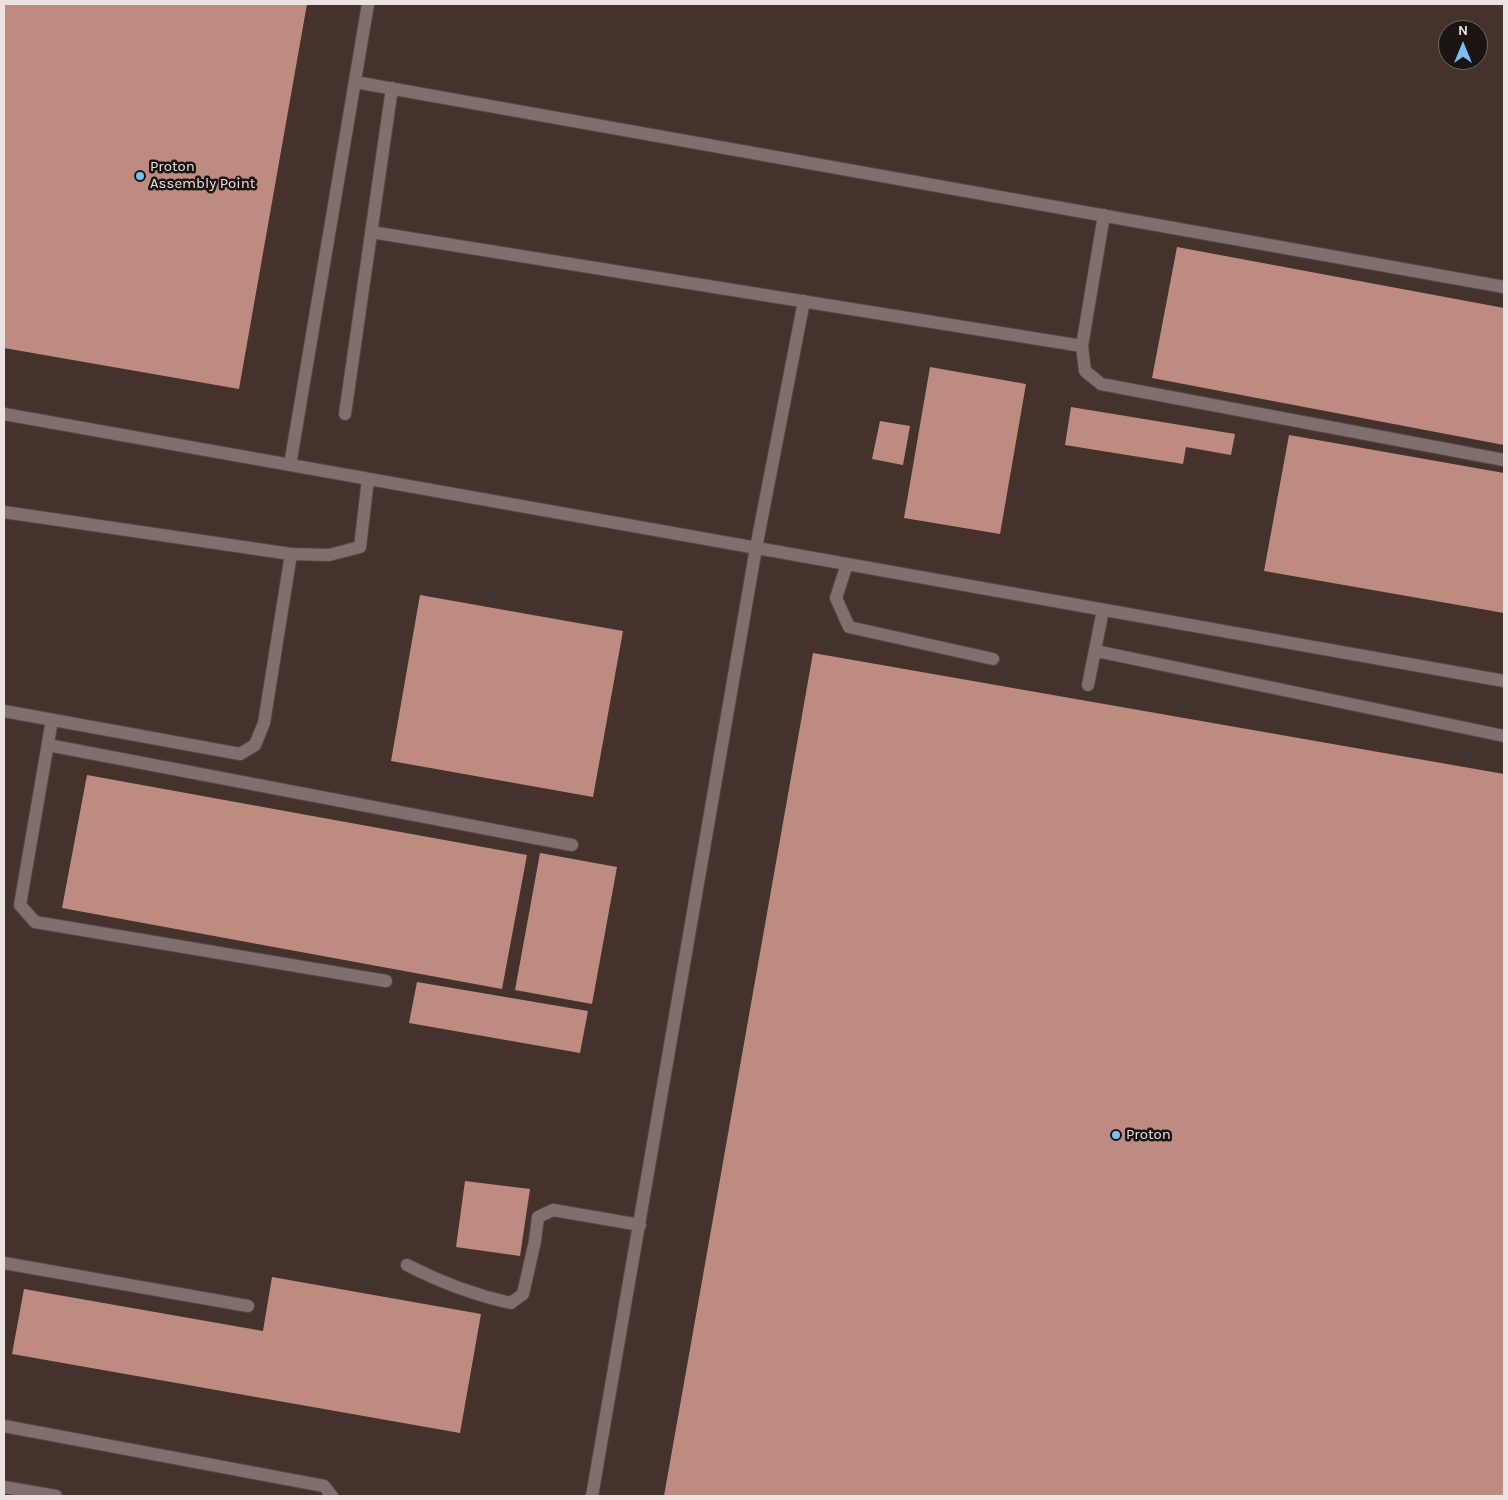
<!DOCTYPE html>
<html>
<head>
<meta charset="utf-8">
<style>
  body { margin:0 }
  #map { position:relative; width:1508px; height:1500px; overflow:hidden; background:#372a27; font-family:Karla,sans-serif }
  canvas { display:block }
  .frame { position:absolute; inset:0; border:5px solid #ece3e1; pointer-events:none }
  .north { position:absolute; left:1438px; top:20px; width:50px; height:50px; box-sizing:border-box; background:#1a1413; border:1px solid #6e6765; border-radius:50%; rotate:0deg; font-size:14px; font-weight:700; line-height:20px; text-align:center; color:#ece3e1 }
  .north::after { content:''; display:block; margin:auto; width:18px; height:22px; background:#77bff7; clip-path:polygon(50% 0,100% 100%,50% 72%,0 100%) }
</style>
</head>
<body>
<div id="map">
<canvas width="1508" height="1500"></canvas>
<div class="frame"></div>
<div class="north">N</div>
</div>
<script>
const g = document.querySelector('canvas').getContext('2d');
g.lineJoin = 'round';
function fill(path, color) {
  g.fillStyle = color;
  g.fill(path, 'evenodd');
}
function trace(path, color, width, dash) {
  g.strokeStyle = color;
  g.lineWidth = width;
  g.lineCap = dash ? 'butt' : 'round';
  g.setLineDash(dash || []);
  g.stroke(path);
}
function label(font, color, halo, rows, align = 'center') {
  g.font = font + ' Karla,sans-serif';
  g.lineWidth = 5;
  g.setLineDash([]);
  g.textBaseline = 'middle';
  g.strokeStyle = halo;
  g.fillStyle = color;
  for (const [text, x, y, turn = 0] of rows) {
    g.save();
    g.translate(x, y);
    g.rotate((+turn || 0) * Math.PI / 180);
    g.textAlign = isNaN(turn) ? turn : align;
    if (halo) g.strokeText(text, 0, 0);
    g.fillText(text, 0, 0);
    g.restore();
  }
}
const built = new Path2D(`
  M4,4H1504V1496H4ZM1448,30H1478V60H1448Z`);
const building = new Path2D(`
  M4,4H307L239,389L4,348Z
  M1177,247L1504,308V445L1152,378Z
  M930,367L1026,384L1000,534L904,518Z
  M1071,407L1235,434L1231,455L1186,447L1183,464L1065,445Z
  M880,421L910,426L903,465L872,459Z
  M1289,435L1504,473V613L1264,571Z
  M420,595L623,631L593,797L391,761Z
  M813,653L1504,774V1496H664Z
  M87,775L527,855L502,989L62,908Z
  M540,853L617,867L592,1004L515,990Z
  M417,982L588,1011L580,1053L409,1023Z
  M465,1181L530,1189L520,1256L456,1247Z
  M272,1277L481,1314L460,1433L12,1354L24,1289L263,1331Z`);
const minor = new Path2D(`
  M355,82L1504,287
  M1104,215L1082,346L1085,371L1101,384L1504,460
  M371,232L1082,346
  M4,414L1504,681
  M345,414L392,88
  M290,465L368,4
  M4,512L291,554L329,555L360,547L368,479
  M847,564L836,598L849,627L993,659
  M1096,651L1504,736
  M1088,685L1103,610
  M4,711L240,754L255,745L264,723L291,554
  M52,720L20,905L35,922L386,981
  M48,745L572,845
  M4,1263L248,1306
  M407,1265C440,1282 474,1295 511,1303L523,1294L535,1241L538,1217L553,1210L640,1225
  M4,1426L324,1486L332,1496
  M4,1487L56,1496
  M592,1496L756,548L804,301`);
const markers = [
  [140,176,5,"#77bff7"],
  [1116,1135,5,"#77bff7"]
];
const poiNames = [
  ["Proton",150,167],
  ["Assembly Point",150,184],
  ["Proton",1126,1135]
];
fill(built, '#45322d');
fill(building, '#be8b80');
trace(minor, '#544846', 14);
trace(minor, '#80706c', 12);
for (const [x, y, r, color] of markers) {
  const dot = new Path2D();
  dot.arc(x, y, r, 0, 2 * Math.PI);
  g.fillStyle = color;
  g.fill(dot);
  trace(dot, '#1a1413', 2);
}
label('15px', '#ece3e1', '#1a1413', poiNames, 'left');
</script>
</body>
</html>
